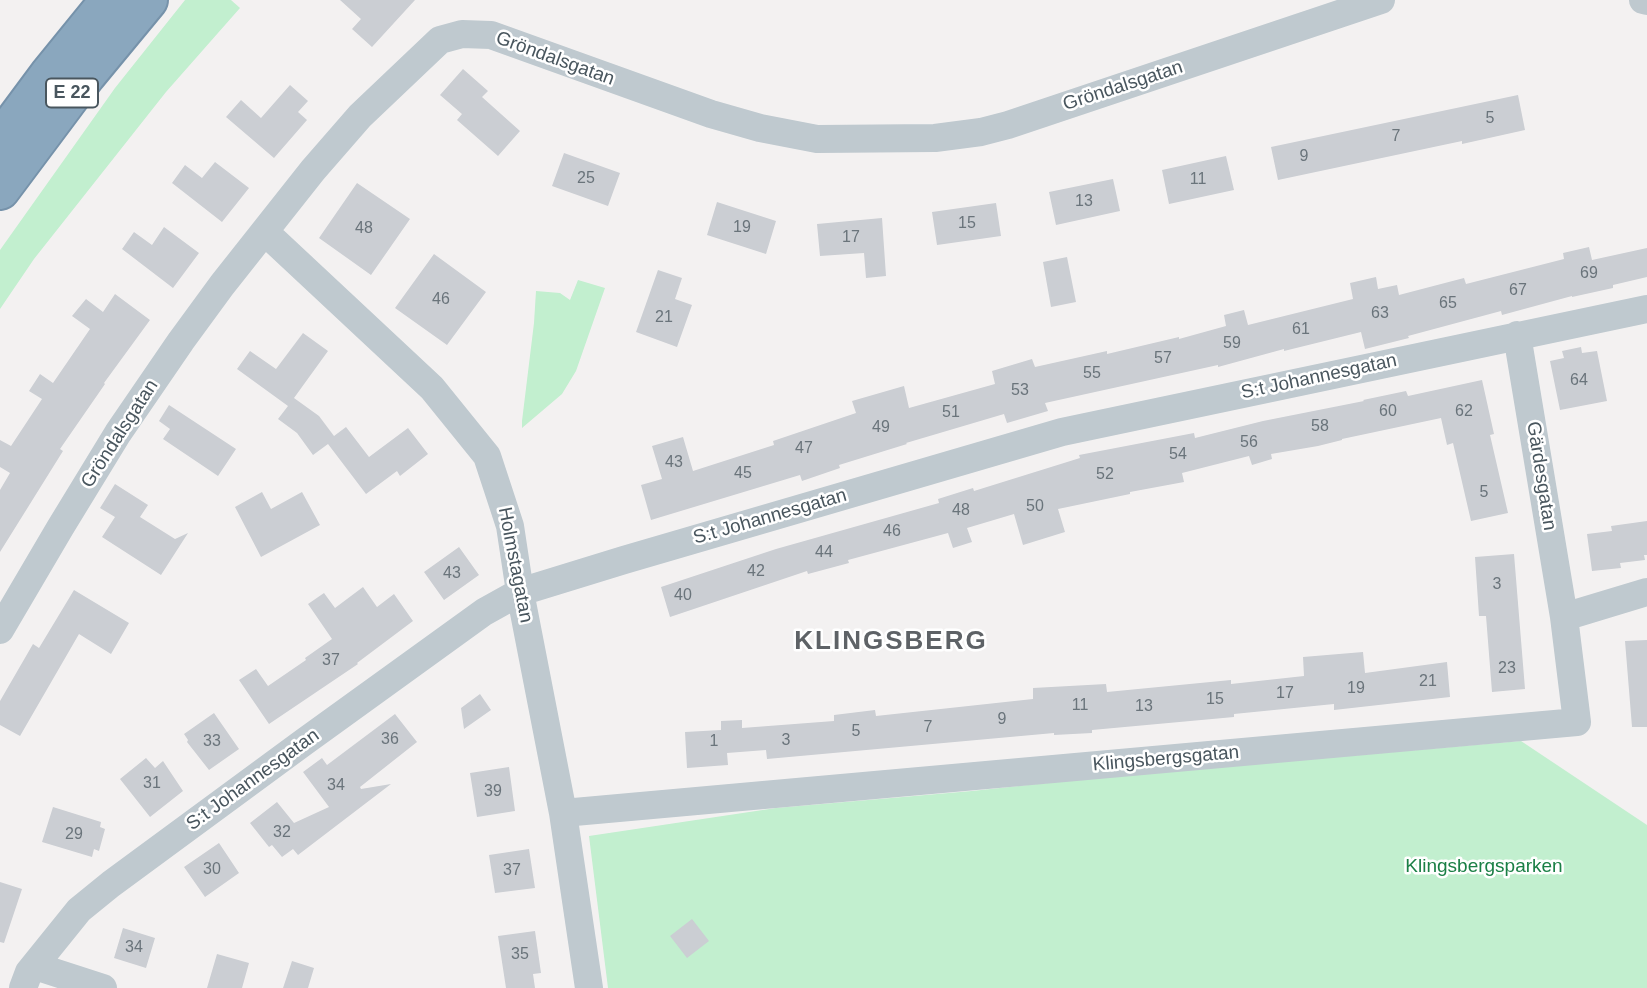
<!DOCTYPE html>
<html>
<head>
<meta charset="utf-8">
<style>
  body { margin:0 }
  canvas { display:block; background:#f3f1f1 }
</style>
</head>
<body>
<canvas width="1647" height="988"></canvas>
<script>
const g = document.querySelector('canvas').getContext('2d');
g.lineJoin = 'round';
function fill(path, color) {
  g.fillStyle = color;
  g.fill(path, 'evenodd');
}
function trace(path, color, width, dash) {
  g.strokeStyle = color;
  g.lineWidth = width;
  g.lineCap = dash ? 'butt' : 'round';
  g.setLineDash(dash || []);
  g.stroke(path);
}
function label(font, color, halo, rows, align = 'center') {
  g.font = font + ' Arial,sans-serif';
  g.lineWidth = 5;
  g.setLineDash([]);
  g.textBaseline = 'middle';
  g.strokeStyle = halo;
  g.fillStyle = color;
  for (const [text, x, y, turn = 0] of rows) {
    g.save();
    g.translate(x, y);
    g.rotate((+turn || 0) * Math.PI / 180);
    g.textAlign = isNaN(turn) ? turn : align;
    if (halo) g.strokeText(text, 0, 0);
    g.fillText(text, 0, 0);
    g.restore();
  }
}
const green = new Path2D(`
  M185,0H231L240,8L166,92L34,259L0,309V250L115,88Z
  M578,280L605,288L576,371L562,394L522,428V421L534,323L536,291L560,293L570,300Z
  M1521,741L1647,825V988H608L589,836L776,808L972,791L1103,777Z`);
const building = new Path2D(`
  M340,0H415L372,47L352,29L361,19Z
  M463,69L488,91L482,97L520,131L498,156L457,120L462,114L440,95Z
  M290,85L308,101L298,112L307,120L274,158L226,117L241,100L261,118Z
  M1518,95L1525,130L1462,144V141L1278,180L1271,147Z
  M564,153L620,173L608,206L552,186Z
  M1226,156L1234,190L1169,204L1162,170Z
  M215,162L249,188L222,222L172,183L185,165L202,178Z
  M1113,179L1120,211L1056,225L1049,192Z
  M357,183L410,219L371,275L319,238Z
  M717,202L776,221L766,254L707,235Z
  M996,203L1001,236L937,245L932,212Z
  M882,218L886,276L866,278L864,253L820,256L817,224Z
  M164,227L199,253L173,288L122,249L134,232L152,245Z
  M1589,247L1592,260L1647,248V277L1613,285V288L1572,297V296L1502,315L1501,311L1408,336L1409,338L1365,349L1361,332L1284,351V349L1218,367V365L1045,403L1048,411L1007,423L1004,414L906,443L907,444L839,465L840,468L802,481L800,475L651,520L641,485L662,479L652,446L683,437L693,471L774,445L773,441L856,413L852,401L904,386L909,408L995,384L992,371L1032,359L1035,367L1107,351V354L1179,337V339L1226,326L1224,315L1244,310L1248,325L1353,299L1350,283L1376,277L1378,289L1397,285L1399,295L1464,278L1466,284L1564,259L1563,253Z
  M434,254L486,292L447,345L395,308Z
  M1067,257L1076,302L1051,307L1043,262Z
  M658,270L682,278L675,299L692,305L677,347L636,332Z
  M115,294L150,320L104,383L105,384L60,449L63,451L0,552V490L10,473L0,467V440L11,446L42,399L29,391L40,374L53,383L90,329L72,316L86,299L103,312Z
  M303,333L328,351L294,398L319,416L334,436L346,427L369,457L408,428L428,454L400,476L397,471L366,494L328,444L313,455L297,433L278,419L288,406L237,369L250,351L276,369Z
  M1581,347L1582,353L1597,351L1607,401L1560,410L1550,361L1564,358L1562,351Z
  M1482,380L1494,434L1490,435L1508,513L1471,521L1453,443L1447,445L1441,418L1342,439V440L1318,446L1271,454L1272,459L1252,465L1249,456L1182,473L1184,482L1130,492V494L1058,509L1065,532L1023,545L1014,514L967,528L972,542L953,548L948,533L848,560L849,563L808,574L807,571L670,617L661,587L776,549L939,503L938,499L973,488L974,491L1080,458L1079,455L1194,433L1195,438L1263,421L1364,401L1363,400L1406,391L1408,396Z
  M169,405L236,449L218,476L163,439L170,429L159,421Z
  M115,484L148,505L140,517L175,539L188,533L161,575L102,537L115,517L100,508Z
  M262,492L271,509L302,492L320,525L261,557L235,507Z
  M1647,521V555H1644L1645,560L1620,563L1621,568L1592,571L1587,534L1612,531L1611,526Z
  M459,547L479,575L444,600L424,572Z
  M1514,554L1525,689L1492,692L1486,616H1479L1475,557Z
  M363,587L377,607L394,594L413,621L357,663L358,664L269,724L239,680L256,669L268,686L306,660L305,658L332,639L308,604L324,593L335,608Z
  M74,590L129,623L111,654L79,634L20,736L0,725V701L33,644L39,648Z
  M1647,640V727H1632L1625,641Z
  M1363,652L1365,673L1447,662L1450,697L1334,710V704L1234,714V717L1092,730V733L1054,735V733L767,759L766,750L727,753L728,765L687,768L685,732L721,730V721L742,720V728L834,721V715L875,710L876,716L1033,699V688L1106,684L1107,692L1231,680V684L1304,676L1303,657Z
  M480,694L491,710L464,729L461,708Z
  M214,713L239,749L209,770L187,742L188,740L184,734Z
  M395,714L417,742L360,787L361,789L391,784L298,855L293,849L282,857L272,845L269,847L250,823L277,802L294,823L329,807L303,772L322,758L327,765Z
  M146,758L155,768L163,761L183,791L150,817L120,779Z
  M509,767L515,811L477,817L470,773Z
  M53,807L101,822L100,827L105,829L99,851L94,849L92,857L42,842Z
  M219,843L239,873L205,897L184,867Z
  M529,849L535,888L495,893L489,855Z
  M0,882L22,889L4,943L0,942Z
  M692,919L709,941L687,958L670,936Z
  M123,928L155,938L146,968L114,958Z
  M535,931L541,973L533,974L535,988H506L498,936Z
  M217,954L249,963L242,988H207Z
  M292,961L314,968L308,988H283Z`);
const street = new Path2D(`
  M1643,0L1647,1
  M265,232L432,388L487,456L510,526L520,592L563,813L589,988
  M1517,335L1564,617
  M0,630L60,528L118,433L181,341L222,285L313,170L360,116L440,40L462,34L491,35L711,114L760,128L817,139L935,138L981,132L1008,125L1381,0
  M563,813L1577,722L1564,617L1647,592
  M35,966L103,988
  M23,988L29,972L79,910L111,884L304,742L484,612L520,592L624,560L1062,432L1647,309`);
const highway = new Path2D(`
  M0,141L49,75L110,0
  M0,190L86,75L148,0`);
const numberNames = [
  ["5",1490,119],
  ["7",1396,137],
  ["9",1304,157],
  ["25",586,179],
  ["11",1198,180],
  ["13",1084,202],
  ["15",967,224],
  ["19",742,228],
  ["48",364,229],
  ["17",851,238],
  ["69",1589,274],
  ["67",1518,291],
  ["46",441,300],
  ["65",1448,304],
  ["63",1380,314],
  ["21",664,318],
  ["61",1301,330],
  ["59",1232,344],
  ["57",1163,359],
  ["55",1092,374],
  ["64",1579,381],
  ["53",1020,391],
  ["60",1388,412],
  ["62",1464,412],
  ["51",951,413],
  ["58",1320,427],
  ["49",881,428],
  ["56",1249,443],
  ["47",804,449],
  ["54",1178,455],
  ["43",674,463],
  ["45",743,474],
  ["52",1105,475],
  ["5",1484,493],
  ["50",1035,507],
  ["48",961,511],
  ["46",892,532],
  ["44",824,553],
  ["42",756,572],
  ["43",452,574],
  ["3",1497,585],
  ["40",683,596],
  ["37",331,661],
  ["23",1507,669],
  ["21",1428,682],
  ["19",1356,689],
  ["17",1285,694],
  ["15",1215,700],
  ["11",1080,706],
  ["13",1144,707],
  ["9",1002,720],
  ["7",928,728],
  ["5",856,732],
  ["36",390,740],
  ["3",786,741],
  ["33",212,742],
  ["1",714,742],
  ["31",152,784],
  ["34",336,786],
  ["39",493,792],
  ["32",282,833],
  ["29",74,835],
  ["30",212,870],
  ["37",512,871],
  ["34",134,948],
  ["35",520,955]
];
const shields = [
  [72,93,52]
];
const shieldNames = [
  ["E 22",72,93]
];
const streetNames = [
  ["Gröndalsgatan",555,59,20],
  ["Gröndalsgatan",1123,86,-18],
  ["S:t Johannesgatan",1319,377,-12],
  ["Gröndalsgatan",120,434,-57],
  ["Gärdesgatan",1541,476,81],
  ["S:t Johannesgatan",770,517,-16],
  ["Holmstagatan",515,565,79],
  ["Klingsbergsgatan",1166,759,-5],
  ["S:t Johannesgatan",253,780,-36]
];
const parkNames = [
  ["Klingsbergsparken",1484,867]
];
const districtNames = [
  ["KLINGSBERG",891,642]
];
fill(green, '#c2efcf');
fill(building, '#cbced3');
trace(highway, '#7692aa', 42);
trace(street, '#bfc9cf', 28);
trace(highway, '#8aa7be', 38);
label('16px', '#6a747b', null, numberNames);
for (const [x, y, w] of shields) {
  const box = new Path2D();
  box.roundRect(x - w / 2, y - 14.5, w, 29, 5);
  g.fillStyle = '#fff';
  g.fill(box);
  trace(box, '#49565e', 2);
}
label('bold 18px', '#49565e', null, shieldNames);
label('19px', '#49565e', '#fff', streetNames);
label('19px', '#1a7f45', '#fff', parkNames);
g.letterSpacing = '2px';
label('bold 26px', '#5e6266', '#fff', districtNames);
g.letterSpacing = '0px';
</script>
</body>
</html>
